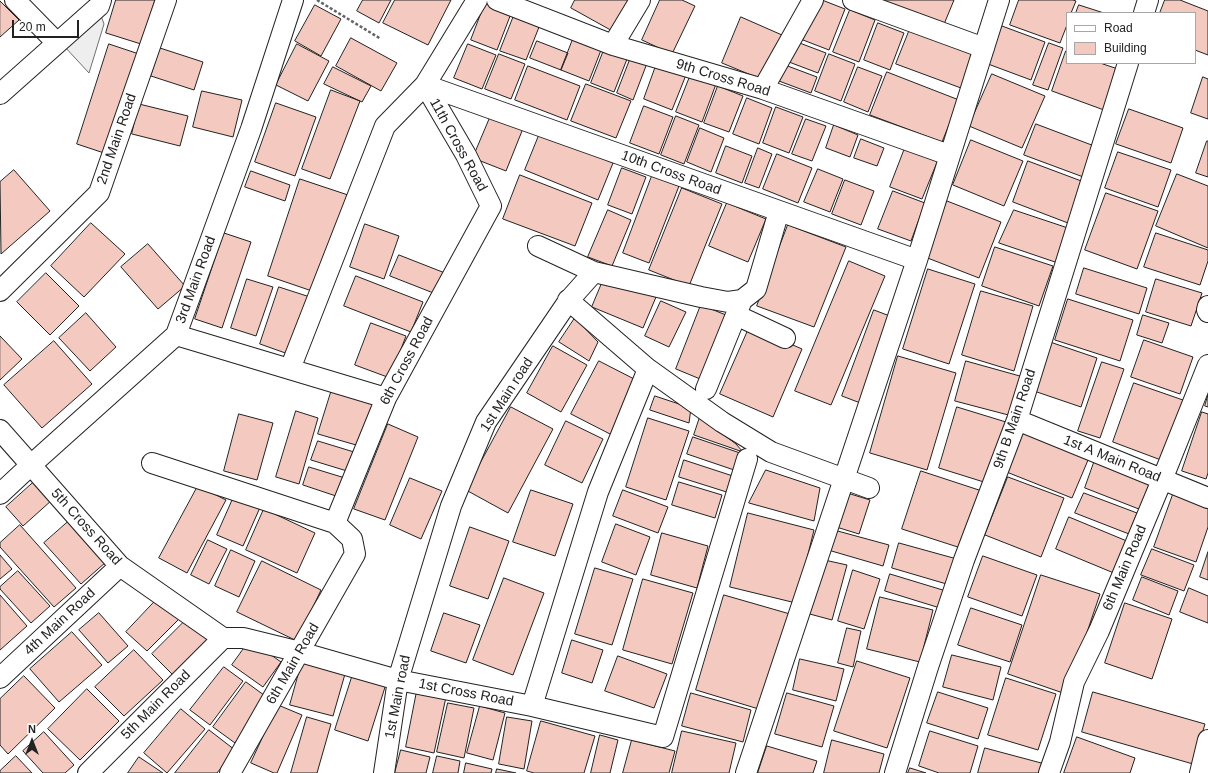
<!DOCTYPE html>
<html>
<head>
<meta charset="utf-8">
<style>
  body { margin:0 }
  #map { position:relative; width:1208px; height:773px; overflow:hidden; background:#fff; font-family:Arial,sans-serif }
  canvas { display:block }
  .legend { position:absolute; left:1066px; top:12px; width:130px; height:52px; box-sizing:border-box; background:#fff; border:1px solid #a7a7a7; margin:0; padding:5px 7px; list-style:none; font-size:12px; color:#222 }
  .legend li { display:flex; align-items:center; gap:8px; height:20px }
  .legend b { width:20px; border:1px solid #a7a7a7 }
  .north { position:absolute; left:12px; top:721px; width:40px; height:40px; -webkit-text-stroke:3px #fff; paint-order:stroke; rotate:0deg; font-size:11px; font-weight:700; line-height:16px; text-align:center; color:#222 }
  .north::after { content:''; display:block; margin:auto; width:14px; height:18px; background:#222; clip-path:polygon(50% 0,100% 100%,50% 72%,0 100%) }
  .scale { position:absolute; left:12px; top:20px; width:67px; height:18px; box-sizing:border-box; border:2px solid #222; border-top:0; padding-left:5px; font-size:12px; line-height:14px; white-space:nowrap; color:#222; -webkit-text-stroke:3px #fff; paint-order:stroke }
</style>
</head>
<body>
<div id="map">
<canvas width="1208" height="773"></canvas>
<ul class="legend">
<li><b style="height:5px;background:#fff"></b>Road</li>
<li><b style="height:11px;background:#f3c9c0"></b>Building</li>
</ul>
<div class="north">N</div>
<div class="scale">20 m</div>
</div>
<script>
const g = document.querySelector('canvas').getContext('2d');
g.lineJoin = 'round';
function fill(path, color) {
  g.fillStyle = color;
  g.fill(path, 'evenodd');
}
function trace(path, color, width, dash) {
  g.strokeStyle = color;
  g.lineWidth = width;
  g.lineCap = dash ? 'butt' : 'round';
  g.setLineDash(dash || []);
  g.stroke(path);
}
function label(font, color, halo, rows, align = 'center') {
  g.font = font + ' Arial,sans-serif';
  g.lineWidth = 3;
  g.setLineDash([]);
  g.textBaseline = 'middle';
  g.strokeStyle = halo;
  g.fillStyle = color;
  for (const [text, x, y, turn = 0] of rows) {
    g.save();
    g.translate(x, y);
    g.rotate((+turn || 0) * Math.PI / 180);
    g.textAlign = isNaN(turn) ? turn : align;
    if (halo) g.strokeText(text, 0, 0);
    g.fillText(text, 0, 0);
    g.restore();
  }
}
const green = new Path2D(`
  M100,13L104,24L89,73L64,46Z`);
const building = new Path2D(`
  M116,0H155L141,44L106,33Z
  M363,0H391L379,23L357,11Z
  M395,0H451L428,45L383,23Z
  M575,0H634L616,33L571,8Z
  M660,0H682L695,6L672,54L642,40Z
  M819,0H822L845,9L829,50L803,40Z
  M881,0H954L942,29Z
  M1019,0H1073L1076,1L1071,13H1067V25L1060,43L1010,25Z
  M1165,0H1180L1208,11V55L1195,50V13H1160Z
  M0,1L19,20L0,37Z
  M486,1L512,11L497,50L471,40Z
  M315,5L341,19L321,56L295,41Z
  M1079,5L1104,13H1076Z
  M850,10L875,20L859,62L833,52Z
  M515,13L541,22L526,60L500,51Z
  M741,17L782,35L763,80L722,63Z
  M878,23L904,33L890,70L864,60Z
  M1002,26L1045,42L1031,80L988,64Z
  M910,29L974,54L961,88L896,64Z
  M575,34L603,45L589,81L561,70Z
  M351,38L397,63L381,91L336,66Z
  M537,41L568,53L561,70L530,58Z
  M797,42L826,53L818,73L789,62Z
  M1049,43L1063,48L1048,90L1033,85Z
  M109,44L139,54L107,154L77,144Z
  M297,44L329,61L308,101L276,85Z
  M468,44L496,55L482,89L454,78Z
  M606,45L629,54L614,92L591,83Z
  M160,48L203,62L194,90L151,76Z
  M1066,51H1067V63H1100L1118,69L1104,110L1052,91Z
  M633,52L649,58L633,100L617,93Z
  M499,54L525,64L511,99L485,89Z
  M829,54L855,64L841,101L815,91Z
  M657,63L686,75L672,110L644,99Z
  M785,65L817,77L811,93L779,81Z
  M528,66L580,86L567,120L515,100Z
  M333,67L371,86L362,102L324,84Z
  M858,67L882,76L868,112L844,102Z
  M887,72L959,100L942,142L870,115Z
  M691,74L716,84L702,122L676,112Z
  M992,74L1045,96L1022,148L969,126Z
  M1203,77L1208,79V119L1191,113Z
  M586,84L631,101L616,138L571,121Z
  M718,86L743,96L729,132L704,123Z
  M331,90L360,101L330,179L302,169Z
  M202,91L242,100L233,137L193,127Z
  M747,98L772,108L759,144L733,134Z
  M276,103L316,117L295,176L255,162Z
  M139,104L188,116L180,146L132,134Z
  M644,106L673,117L659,154L630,143Z
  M776,107L803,117L789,153L763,143Z
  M1129,109L1183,128L1171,163L1116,144Z
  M492,113L524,126L506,171L473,158Z
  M676,116L699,125L684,164L661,155Z
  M806,119L826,126L812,161L792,154Z
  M1036,124L1097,147L1086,178L1024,155Z
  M834,125L858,135L850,157L826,148Z
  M700,128L724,138L711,172L687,162Z
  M540,133L613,163L598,200L525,170Z
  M861,139L884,148L877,166L854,158Z
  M971,140L1023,161L1004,206L953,185Z
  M1207,141H1208V177L1196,173Z
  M726,146L752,156L742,183L716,173Z
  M758,148L772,154L759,188L745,183Z
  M905,148L938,160L922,199L890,187Z
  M1118,152L1171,170L1158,207L1105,188Z
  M777,154L812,168L798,203L763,189Z
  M1028,161L1084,182L1068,223L1013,202Z
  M622,168L646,177L632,214L608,205Z
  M818,169L843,179L830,212L804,202Z
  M14,170L50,211L1,254L0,182Z
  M251,171L290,185L285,201L245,187Z
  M1177,174L1208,186V248L1156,226Z
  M520,175L592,203L575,246L503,219Z
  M652,176L679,186L649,263L623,253Z
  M300,179L348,195L315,292L268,276Z
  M845,180L874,191L861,225L832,214Z
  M682,188L722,204L689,286L649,270Z
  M893,191L925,203L911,241L878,229Z
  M1106,193L1158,211L1137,269L1085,250Z
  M947,201L1001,222L979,278L925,257Z
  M727,203L766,219L748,262L709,246Z
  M608,210L631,220L612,266L588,257Z
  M1014,210L1068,228L1058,263L999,243Z
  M91,223L125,254L84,297L51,266Z
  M365,224L399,236L384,279L350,267Z
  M788,225L846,247L814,327L757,306Z
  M224,233L251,242L222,328L195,319Z
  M1156,233L1208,250V261L1200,285L1144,267Z
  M148,244L185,286L158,309L121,267Z
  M995,247L1053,266L1039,306L982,286Z
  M399,255L445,273L436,294L390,276Z
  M849,261L885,276L831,405L795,391Z
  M1084,268L1147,288L1139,314L1076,294Z
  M928,269L975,284L949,364L903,349Z
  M46,273L79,306L50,335L17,302Z
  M356,276L423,302L411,332L344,306Z
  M605,276L656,297L643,328L592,307Z
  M247,279L273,287L256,336L231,328Z
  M1156,279L1202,293L1191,326L1146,312Z
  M279,287L310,297L291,355L260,344Z
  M981,291L1033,306L1014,371L962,355Z
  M1068,299L1133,320L1120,361L1055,340Z
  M661,301L686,312L669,347L645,336Z
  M701,305L731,317L705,381L676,369Z
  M874,310L895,318L863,404L842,396Z
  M86,313L116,347L90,371L59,338Z
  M1143,315L1169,323L1162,343L1137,335Z
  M575,318L598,342L589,361L559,342Z
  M371,323L406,336L390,378L355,365Z
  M750,326L802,349L773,417L720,394Z
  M0,336L22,359L0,380Z
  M1144,340L1193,357L1180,394L1131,377Z
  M54,341L92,384L42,428L4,385Z
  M1050,342L1097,358L1081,407L1034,391Z
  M553,346L587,365L561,412L527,393Z
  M898,356L956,373L927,470L870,453Z
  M599,361L640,382L612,435L571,414Z
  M966,361L1027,378L1016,417L955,401Z
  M1102,362L1124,369L1100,438L1078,431Z
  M1134,383L1183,400L1161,460L1113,442Z
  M333,386L377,399L363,447L318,434Z
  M1208,395V407L1205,406Z
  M655,396L691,408L689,423L650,410Z
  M511,407L553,429L508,513L466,490Z
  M957,407L1006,422L987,483L939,468Z
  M296,411L318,418L299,484L276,477Z
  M1202,412L1208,414V473L1206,479L1182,471Z
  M239,414L273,423L257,480L224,471Z
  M700,417L736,444L743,452L694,435Z
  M648,418L689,431L666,500L626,487Z
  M566,421L603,439L582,483L545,465Z
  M388,424L418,437L385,520L354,509Z
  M1023,425L1091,453L1072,498L1004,471Z
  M693,437L746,455L740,472L687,454Z
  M318,441L354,452L347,471L311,460Z
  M1096,457L1156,481L1144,511L1085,488Z
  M684,460L739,478L733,494L679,477Z
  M309,467L345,478L339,497L303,485Z
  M766,470L820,488L814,521L749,503Z
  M921,471L985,492L967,550L902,529Z
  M1008,477L1064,498L1041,557L985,535Z
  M410,478L442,491L421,539L390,525Z
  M35,481L52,500L23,526L6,507Z
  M679,482L722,495L715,518L672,505Z
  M198,486L226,500L187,573L159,558Z
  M1175,489L1208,501V527L1196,562L1154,547Z
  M531,490L573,504L555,556L513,542Z
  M623,490L668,507L658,533L613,516Z
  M236,492L262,503L243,546L217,535Z
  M844,492L870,500L859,534L833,526Z
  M1084,493L1137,513L1129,534L1075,513Z
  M264,509L315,533L297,573L246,550Z
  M748,513L814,530L796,603L730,587Z
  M1069,517L1134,544L1121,576L1056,549Z
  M69,521L106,562L81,584L44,543Z
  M616,524L650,537L636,575L602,562Z
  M20,525L76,588L54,607L0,547V543Z
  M470,527L509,541L488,599L450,586Z
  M834,530L889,545L883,566L828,550Z
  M662,533L708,546L697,588L651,575Z
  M208,540L227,549L209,584L191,575Z
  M899,543L957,559L950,585L892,568Z
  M1152,549L1194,565L1184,591L1141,575Z
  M231,550L255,561L239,597L215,586Z
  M1208,552V580L1200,577Z
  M0,555L12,569L0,579Z
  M983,556L1037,575L1022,616L968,597Z
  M820,559L847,565L832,620L806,613Z
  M262,561L321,590L297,641L237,612Z
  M595,568L633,579L612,645L575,634Z
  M853,570L880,579L864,629L838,621Z
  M18,571L50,606L31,623L0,589V587Z
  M890,574L946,591L940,608L885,591Z
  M1041,575L1100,594L1066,694L1008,674Z
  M1142,577L1178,591L1169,615L1133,600Z
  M504,578L544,593L513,675L473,660Z
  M643,579L693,593L672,664L623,650Z
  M1189,588L1208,596V623L1180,612Z
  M0,595L27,626L0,650Z
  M724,595L790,614L762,710L696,690Z
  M160,596L182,616L147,651L126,632Z
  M880,597L933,610L920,662L867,649Z
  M1125,603L1172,619L1152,679L1105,663Z
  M971,608L1022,625L1010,662L958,645Z
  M99,613L128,646L108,663L79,630Z
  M444,613L480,625L466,663L431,651Z
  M188,618L213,642L176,678L152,654Z
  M847,628L861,631L853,667L838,663Z
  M72,632L102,665L59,702L30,669Z
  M250,640L281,662L263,687L232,665Z
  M572,640L603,650L592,683L562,673Z
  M134,650L163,680L124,716L95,687Z
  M952,655L1001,667L993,700L943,687Z
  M618,656L667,674L654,708L605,691Z
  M800,659L844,669L836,701L793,690Z
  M857,661L910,678L887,748L834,731Z
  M302,662L345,674L333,716L290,705Z
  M224,667L243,681L210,725L190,710Z
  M353,674L386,684L368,741L335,730Z
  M24,676L55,708L8,754L0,745V699Z
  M1006,678L1056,694L1038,750L988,735Z
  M246,682L268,698L235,743L213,727Z
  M87,689L119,721L80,760L48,729Z
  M417,691L446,697L434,753L406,747Z
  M938,692L988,708L978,739L927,723Z
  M1093,692L1205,724L1193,764L1082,732Z
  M691,693L751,710L743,742L682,726Z
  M787,693L834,706L822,747L775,734Z
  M448,703L474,708L464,758L437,752Z
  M278,705L302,715L277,773H274L251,763Z
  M480,706L505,713L493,760L467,753Z
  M181,709L205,729L167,773L144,753Z
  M307,717L331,724L317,773H291Z
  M507,717L532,721L524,769L499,764Z
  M541,721L595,736L584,773H534L527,771Z
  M209,730L235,750L217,773H175Z
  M682,731L736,743L729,773H672Z
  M930,731L978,746L970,773H939L919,766Z
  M44,732L74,765L65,773H43L23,751Z
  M600,735L618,740L610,773H591Z
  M1077,737L1135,758L1130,773H1064Z
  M632,740L675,751L669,773H623Z
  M832,740L884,754L879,773H824Z
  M767,746L817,761L813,773H758Z
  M985,748L1045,764L1043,773H978Z
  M401,750L430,757L426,773H395Z
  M16,756L32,773H0V771Z
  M437,756L460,761L458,773H433Z
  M139,757L163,773H128Z
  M466,763L492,769L491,773H464Z
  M910,768L926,773H908Z
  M497,769L516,773H496Z`);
const path = new Path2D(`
  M317,0L381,39`);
const minor = new Path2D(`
  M15,0L57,43
  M497,0L613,45L763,89L949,155
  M853,0L984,48
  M1144,13L1148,0
  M613,45L640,0
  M425,85L917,260
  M763,89L813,0
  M0,94L99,6L101,0
  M538,246L594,272
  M0,291L99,193L166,0
  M568,300L648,369L722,422L771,452L869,488
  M1208,306L1207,310L1208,312
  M736,315L785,338
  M176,335L386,398
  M290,369L385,126L425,85L477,0
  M706,389L742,300
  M1017,420L1208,498
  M0,430L120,566L223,638
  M152,463L335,523L352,539L355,554L230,773
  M0,494L31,465L176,335L251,129L293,0
  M335,523L386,398L491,206L466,155L425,85
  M223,638H243L300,652L398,680L532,706L663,737L747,459
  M0,678L120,566
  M532,706L598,492L648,369
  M88,773L223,638
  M384,773L398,680L451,506L486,422L569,300L594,272L701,297L728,302L742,300L756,289L779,211
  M746,773L917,260L999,0
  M895,773L928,667L964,560L1017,420L1128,63
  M1049,773L1060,742L1074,682L1099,631L1162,480L1208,365
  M1200,773L1208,740`);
const streetNames = [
  ["9th Cross Road",723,78,17],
  ["2nd Main Road",117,139,-71],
  ["11th Cross Road",458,145,61],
  ["10th Cross Road",671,173,20],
  ["3rd Main Road",196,280,-70],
  ["6th Cross Road",407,361,-62],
  ["1st Main road",507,395,-57],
  ["9th B Main Road",1015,419,-71],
  ["1st A Main Road",1112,459,22],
  ["5th Cross Road",86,527,48],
  ["6th Main Road",1125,568,-67],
  ["4th Main Road",60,622,-43],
  ["6th Main Road",293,664,-60],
  ["1st Cross Road",466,693,11],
  ["1st Main road",398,697,-79],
  ["5th Main Road",156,705,-45]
];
fill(green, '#eee');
trace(green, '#6f6f6f', 1);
fill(building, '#f3c9c0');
trace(building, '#222', 1);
trace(minor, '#222', 22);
trace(path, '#646464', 2.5, [3, 2]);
trace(minor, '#fff', 20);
label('14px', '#222', '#fff', streetNames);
</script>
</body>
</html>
